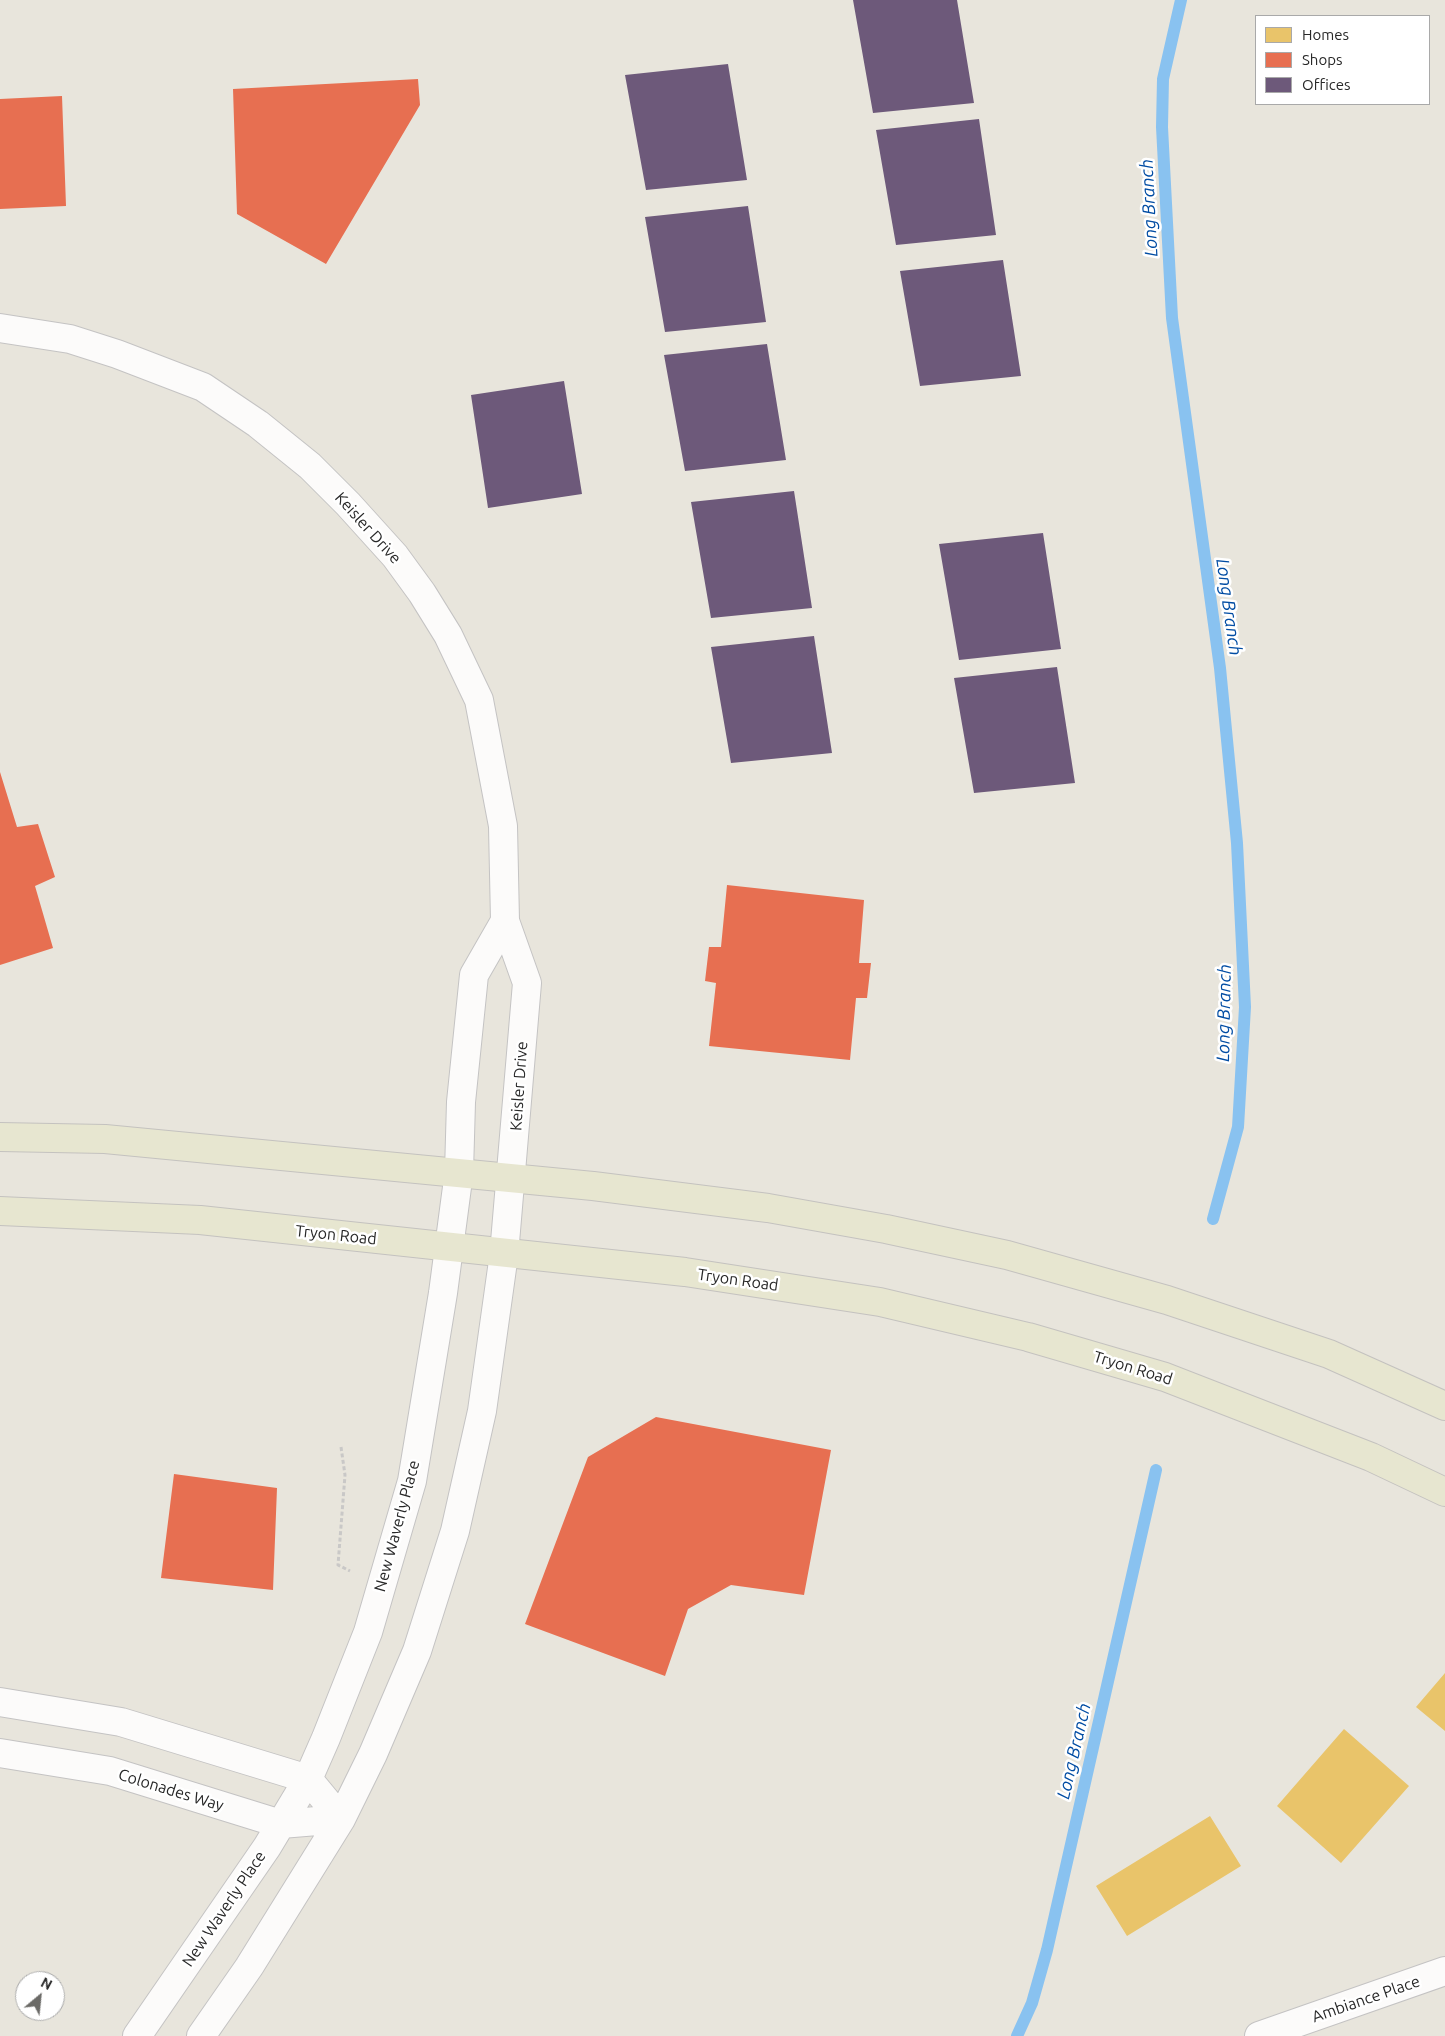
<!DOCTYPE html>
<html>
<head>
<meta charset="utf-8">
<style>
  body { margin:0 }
  #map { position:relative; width:1445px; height:2036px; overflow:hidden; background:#e8e5dc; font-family:Ubuntu,sans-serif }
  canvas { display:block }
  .legend { position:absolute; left:1255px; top:15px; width:175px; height:90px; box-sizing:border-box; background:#fff; border:1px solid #a9a9a9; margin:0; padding:6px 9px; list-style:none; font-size:15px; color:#282828 }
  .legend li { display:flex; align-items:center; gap:10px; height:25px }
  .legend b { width:25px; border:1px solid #a9a9a9 }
  .north { position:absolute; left:15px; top:1971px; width:50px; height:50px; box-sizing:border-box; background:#fff; border:1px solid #a9a9a9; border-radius:50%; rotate:28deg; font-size:14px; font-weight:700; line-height:20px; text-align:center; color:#282828 }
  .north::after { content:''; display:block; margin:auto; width:18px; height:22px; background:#6b6a67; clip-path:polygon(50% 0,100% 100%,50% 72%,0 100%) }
</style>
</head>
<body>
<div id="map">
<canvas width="1445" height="2036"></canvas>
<ul class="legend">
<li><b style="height:14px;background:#e9c46a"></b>Homes</li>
<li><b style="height:14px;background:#e76f51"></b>Shops</li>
<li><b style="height:14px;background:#6d597a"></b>Offices</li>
</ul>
<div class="north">N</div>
</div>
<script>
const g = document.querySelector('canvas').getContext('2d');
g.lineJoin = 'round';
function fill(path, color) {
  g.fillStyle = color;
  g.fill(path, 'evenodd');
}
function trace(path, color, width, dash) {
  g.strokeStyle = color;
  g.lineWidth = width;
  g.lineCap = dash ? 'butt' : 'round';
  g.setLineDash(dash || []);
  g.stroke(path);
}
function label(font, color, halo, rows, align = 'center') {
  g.font = font + ' Ubuntu,sans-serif';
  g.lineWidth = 5;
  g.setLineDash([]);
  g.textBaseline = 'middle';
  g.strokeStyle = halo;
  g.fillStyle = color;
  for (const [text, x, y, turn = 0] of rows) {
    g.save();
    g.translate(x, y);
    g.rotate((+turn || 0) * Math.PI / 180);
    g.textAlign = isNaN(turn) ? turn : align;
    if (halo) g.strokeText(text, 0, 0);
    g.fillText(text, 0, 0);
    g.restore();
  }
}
const homes = new Path2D(`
  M1445,1673V1731L1416,1707Z
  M1344,1729L1409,1786L1341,1863L1277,1806Z
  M1210,1816L1241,1866L1127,1936L1096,1886Z`);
const shops = new Path2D(`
  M418,79L420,105L326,264L237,214L233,89Z
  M62,96L66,206L0,209V99Z
  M0,772L17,827L38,824L55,877L35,886L53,948L0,965Z
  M727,885L864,900L859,963H871L867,998H856L850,1060L709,1046L716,983L705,981L709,947H721Z
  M656,1417L831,1450L804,1595L731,1585L688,1609L665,1676L525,1624L588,1457Z
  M174,1474L277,1488L273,1590L161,1578Z`);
const offices = new Path2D(`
  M853,0H957L974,103L873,113Z
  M728,64L747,180L646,190L625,75Z
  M979,119L996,235L896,245L876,130Z
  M748,206L766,322L665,332L645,217Z
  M1003,260L1021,376L920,386L900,271Z
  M767,344L786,460L685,471L664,355Z
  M564,381L582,494L488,508L471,395Z
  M794,491L812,608L711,618L691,502Z
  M1043,533L1061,649L959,660L939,544Z
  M814,636L832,753L731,763L711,647Z
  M1057,667L1075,783L974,793L954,678Z`);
const stream = new Path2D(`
  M1181,0L1163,79L1162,127L1172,318L1220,668L1237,843L1245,1007L1238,1127L1213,1219
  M1017,2036L1032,2003L1047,1950L1156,1470`);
const path = new Path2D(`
  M341,1447L345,1475L338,1565L350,1571`);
const minor = new Path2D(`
  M0,328L70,339L117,354L203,387L258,424L310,466L348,504L395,556L422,593L448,635L479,700L503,826L505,921L527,983L504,1254L482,1411L455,1531L417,1651L373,1754L341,1819L249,1967L201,2036
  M0,1702L121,1722L308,1779
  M0,1753L110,1771L281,1824L341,1819
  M308,1779L341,1819
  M137,2036L267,1847L308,1779L326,1738L368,1632L412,1481L443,1293L459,1172L461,1102L474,975L505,921
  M1259,2036L1445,1971`);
const major = new Path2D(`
  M0,1137L105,1139L593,1186L768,1208L886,1229L1007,1255L1167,1300L1329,1354L1445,1406
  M0,1211L200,1220L685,1272L880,1302L1028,1337L1165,1377L1371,1457L1445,1492`);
const streetNames = [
  ["Keisler Drive",368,528,48],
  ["Keisler Drive",519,1086,-86],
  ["Tryon Road",336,1235,6],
  ["Tryon Road",738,1280,8],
  ["Tryon Road",1133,1368,17],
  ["New Waverly Place",397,1526,-75],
  ["Colonades Way",171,1790,17],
  ["New Waverly Place",224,1909,-56],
  ["Ambiance Place",1366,1999,-19]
];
const waterNames = [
  ["Long Branch",1149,208,-93],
  ["Long Branch",1229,607,82],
  ["Long Branch",1224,1013,-89],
  ["Long Branch",1074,1751,-77]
];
fill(homes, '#e9c46a');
fill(shops, '#e76f51');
fill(offices, '#6d597a');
trace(stream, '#89c2f0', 12);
trace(minor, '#c4c3c3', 30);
trace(major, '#c4c2bf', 30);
trace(path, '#c9c8c7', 3, [4, 2.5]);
trace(minor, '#fcfbfa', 28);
trace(major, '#e7e6d0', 28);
label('16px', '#282828', '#fff', streetNames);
label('italic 18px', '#014ca3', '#fff', waterNames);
</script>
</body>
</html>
